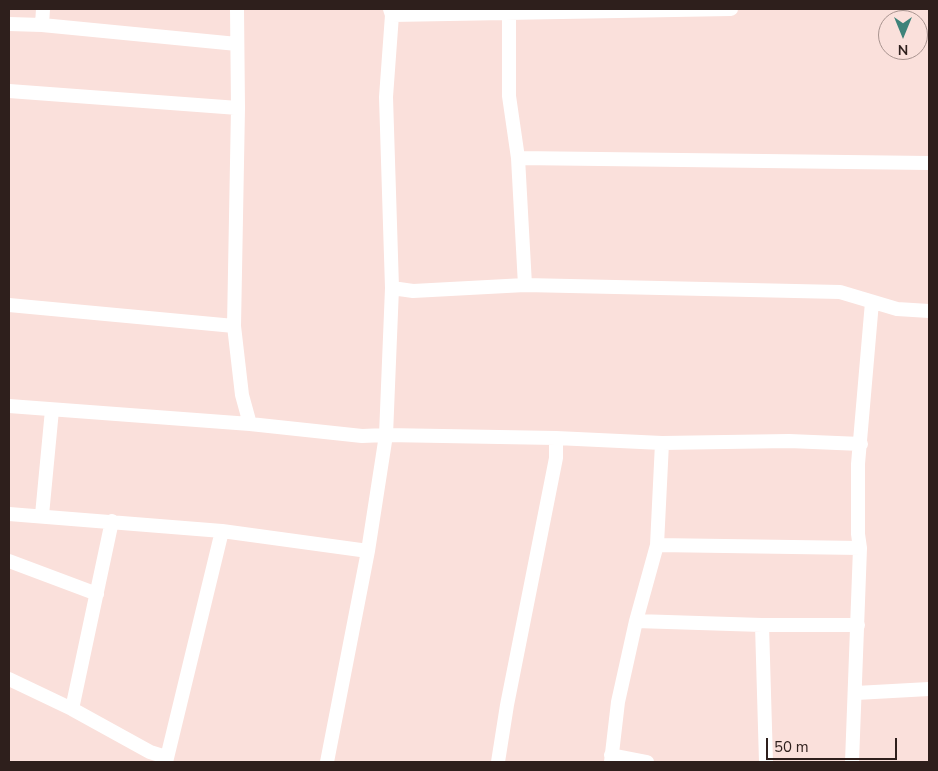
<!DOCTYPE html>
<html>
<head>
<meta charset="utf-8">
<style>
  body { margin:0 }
  #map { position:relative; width:938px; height:771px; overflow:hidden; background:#fae0db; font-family:"Nunito Sans",sans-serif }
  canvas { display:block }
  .frame { position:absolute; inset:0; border:10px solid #2e1f1c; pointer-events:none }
  .north { position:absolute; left:878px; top:10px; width:50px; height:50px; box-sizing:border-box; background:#fae0db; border:1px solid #a8938f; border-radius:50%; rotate:180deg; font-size:14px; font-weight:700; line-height:20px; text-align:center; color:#2e1f1c }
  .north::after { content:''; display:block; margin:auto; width:18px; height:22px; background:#3e837a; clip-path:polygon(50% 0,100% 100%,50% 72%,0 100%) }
  .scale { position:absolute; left:766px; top:738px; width:131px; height:22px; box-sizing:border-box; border:2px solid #2e1f1c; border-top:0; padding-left:6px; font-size:15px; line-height:18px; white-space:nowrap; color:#2e1f1c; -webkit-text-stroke:4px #fae0db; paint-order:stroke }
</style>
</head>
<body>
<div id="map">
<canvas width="938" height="771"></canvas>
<div class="frame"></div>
<div class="north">N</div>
<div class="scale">50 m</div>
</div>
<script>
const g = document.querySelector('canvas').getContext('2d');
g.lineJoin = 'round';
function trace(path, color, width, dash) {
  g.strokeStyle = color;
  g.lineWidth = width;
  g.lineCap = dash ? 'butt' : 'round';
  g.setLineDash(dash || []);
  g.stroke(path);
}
const minor = new Path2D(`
  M237,9L238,108L234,326L242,395L250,424
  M509,14V96L518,158L525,285
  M392,15L731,9
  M9,24L42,25L237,44
  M42,25L43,9
  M9,91L238,108
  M518,158L929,163
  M392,288L413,291L525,285L840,292L897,309L929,311
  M9,305L234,326
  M9,406L250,424L362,436L386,435L556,438L662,443
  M9,514L222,531L368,551
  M42,515L52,410
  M657,545L860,548
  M9,561L97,594
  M636,621L762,625H858
  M762,625L766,762
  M9,679L72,709L150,752L166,757
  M856,693L929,689
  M72,709L112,521
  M611,755L647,762
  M166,762L222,531
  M327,762L368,551L386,435L392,288L386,97L392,15L390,9
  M498,762L507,705L556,458V438
  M611,762L618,702L636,621L657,545L662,443L789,441L861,444
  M852,762L860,548L858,534V464L872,302`);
trace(minor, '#fff', 14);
</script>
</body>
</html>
